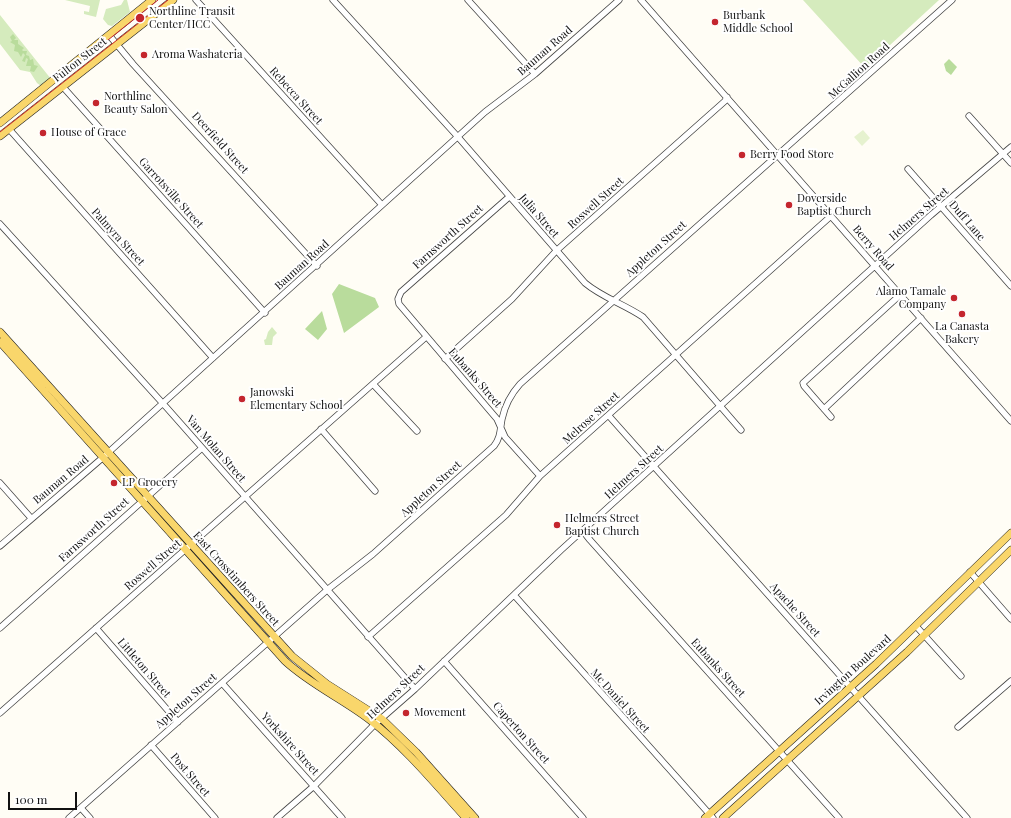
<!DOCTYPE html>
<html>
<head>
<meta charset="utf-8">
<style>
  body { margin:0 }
  #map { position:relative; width:1011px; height:818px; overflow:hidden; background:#fffdf5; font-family:"Playfair Display",serif }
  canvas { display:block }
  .scale { position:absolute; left:8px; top:792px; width:69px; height:18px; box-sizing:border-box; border:2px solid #111; border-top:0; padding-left:5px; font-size:12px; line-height:14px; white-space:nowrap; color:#111; -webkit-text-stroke:3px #fff; paint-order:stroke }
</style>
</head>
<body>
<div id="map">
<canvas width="1011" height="818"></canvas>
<div class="scale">100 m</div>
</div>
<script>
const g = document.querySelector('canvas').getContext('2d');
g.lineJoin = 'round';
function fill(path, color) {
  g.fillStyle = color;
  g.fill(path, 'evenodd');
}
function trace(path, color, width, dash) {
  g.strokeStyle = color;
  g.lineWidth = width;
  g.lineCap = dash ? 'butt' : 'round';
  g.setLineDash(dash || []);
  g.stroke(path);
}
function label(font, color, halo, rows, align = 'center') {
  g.font = font + ' "Playfair Display",serif';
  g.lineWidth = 4;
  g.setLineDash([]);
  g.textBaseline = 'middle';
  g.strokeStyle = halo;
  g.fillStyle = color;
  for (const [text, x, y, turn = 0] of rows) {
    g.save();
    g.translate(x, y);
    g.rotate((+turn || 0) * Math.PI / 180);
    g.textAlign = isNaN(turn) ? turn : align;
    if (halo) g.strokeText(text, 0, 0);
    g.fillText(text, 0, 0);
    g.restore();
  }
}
const green = new Path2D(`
  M65,0H100L96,17L84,14V11L89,12L90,6Z
  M124,0H127L130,12L112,26L108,25L103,19L106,9L121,5Z
  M803,0H939L865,68Z
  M0,15L51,79L41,86L37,83L30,72L20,70L0,44Z
  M272,327L277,333L273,337L272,345H265L264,340L266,339L268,332Z`);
const forest = new Path2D(`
  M13,34L16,38L14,40H18V44L24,48L22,50L23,51H27L26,55L29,56L30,60L33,59L34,65L38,66L34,72L30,71L31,66H26L28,59L26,58L25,62L22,61L25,55L23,53L21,57L18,52L14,51L15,45L10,42L12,41L10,37Z
  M949,59L957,67L951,75L946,71L944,64Z
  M339,284L375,298L379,307L344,333L332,294Z
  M322,311L327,329L318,340L305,329Z`);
const pitch = new Path2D(`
  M863,130L870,138L862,146L854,137Z`);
const minor = new Path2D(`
  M196,0L382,205
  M333,0L458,137L585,283C603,298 624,304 643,317L741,430
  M468,0L535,74
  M641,0L1011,421
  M109,35L133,64L317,266
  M63,87L265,313
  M969,116L1011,163
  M9,129L213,358
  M908,169L1011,286
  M509,197L401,292L398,299L399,304L497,419L505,437L540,476
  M0,224L167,408L415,689
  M445,359L512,299L556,251L725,101L727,97
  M373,384L417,431
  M824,409L921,318
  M609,416L967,818
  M831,417L804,386L803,383L900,295
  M321,429L375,491
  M0,483L31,518
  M583,531L590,540L839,818
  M0,546L100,460L485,112L535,74L619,0
  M970,572L1011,619
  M514,595L713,818
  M916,626L961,676
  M0,628L202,448
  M96,628L178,722
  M368,637L506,515L540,476L831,216
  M444,661L583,818
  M222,683L342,818
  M0,713L426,337
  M958,727L1011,681
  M151,745L215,818
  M81,808L90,818
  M69,818L327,590L373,554L494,446C501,437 500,429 502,419C505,405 511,394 520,384L952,0
  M277,818L314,786L375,724L415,689L561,550L931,215L1011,147`);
const major = new Path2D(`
  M0,123L152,0
  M0,136L173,0
  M0,332L292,656L327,684L382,719L416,752L475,818
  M0,342L285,661C311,685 343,699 370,720C406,748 436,785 466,818
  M705,818L876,664L1011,533
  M723,818L907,652L1011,550`);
const tram = new Path2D(`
  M88,56L158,0
  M0,132L168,0`);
const markers = [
  [140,18,5,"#c4262e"],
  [715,22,4,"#c4262e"],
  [144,55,4,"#c4262e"],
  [96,103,4,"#c4262e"],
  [43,133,4,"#c4262e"],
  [742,155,4,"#c4262e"],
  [789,205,4,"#c4262e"],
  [954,298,4,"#c4262e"],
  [962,314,4,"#c4262e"],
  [242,399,4,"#c4262e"],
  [114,483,4,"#c4262e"],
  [557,525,4,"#c4262e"],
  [406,713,4,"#c4262e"]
];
const poiNames = [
  ["Northline Transit",149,12],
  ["Center/HCC",149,25],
  ["Burbank",723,16],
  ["Middle School",723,29],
  ["Aroma Washateria",152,55],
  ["Northline",104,97],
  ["Beauty Salon",104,110],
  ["House of Grace",51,133],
  ["Berry Food Store",750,155],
  ["Doverside",797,199],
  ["Baptist Church",797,212],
  ["Alamo Tamale",946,292,"right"],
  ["Company",946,305,"right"],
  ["La Canasta",962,327,"center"],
  ["Bakery",962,340,"center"],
  ["Janowski",250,393],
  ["Elementary School",250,406],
  ["LP Grocery",122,483],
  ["Helmers Street",565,519],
  ["Baptist Church",565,532],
  ["Movement",414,713]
];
const streetNames = [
  ["Bauman Road",545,51,-41],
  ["Fulton Street",80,60,-38],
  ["McGallion Road",859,71,-42],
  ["Rebecca Street",296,96,48],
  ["Deerfield Street",220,143,48],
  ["Garrotsville Street",171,193,48],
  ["Roswell Street",596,203,-42],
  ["Helmers Street",919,214,-41],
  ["Julia Street",539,216,49],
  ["Duff Lane",967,221,49],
  ["Palmyra Street",118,237,48],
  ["Farnsworth Street",448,237,-42],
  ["Berry Road",873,248,49],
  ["Appleton Street",656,249,-42],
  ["Bauman Road",302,265,-42],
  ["Eubanks Street",475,378,49],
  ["Melrose Street",591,418,-42],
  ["Van Molan Street",216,449,49],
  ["Helmers Street",634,472,-42],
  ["Bauman Road",61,480,-40],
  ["Appleton Street",431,489,-42],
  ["Farnsworth Street",94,530,-42],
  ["Roswell Street",153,565,-41],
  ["East Crosstimbers Street",236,579,48],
  ["Apache Street",795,610,48],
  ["Littleton Street",144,668,49],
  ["Eubanks Street",718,668,48],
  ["Irvington Boulevard",853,670,-42],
  ["Helmers Street",396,692,-43],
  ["Appleton Street",186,701,-41],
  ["Mc Daniel Street",620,701,48],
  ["Caperton Street",521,733,48],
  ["Yorkshire Street",290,744,48],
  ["Post Street",190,775,49]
];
fill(green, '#d5ebbd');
fill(forest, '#b9dc9c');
fill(pitch, '#e6f2cf');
trace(minor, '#444', 7);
trace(major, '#222', 8);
trace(minor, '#fff', 5.5);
trace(major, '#f9d66b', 7);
trace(tram, '#c4262e', 1);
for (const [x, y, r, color] of markers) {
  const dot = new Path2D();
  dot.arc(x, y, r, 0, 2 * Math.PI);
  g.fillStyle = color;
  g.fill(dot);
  trace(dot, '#fff', 1.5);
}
label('11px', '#111', '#fff', poiNames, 'left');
label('11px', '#111', '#fff', streetNames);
</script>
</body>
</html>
